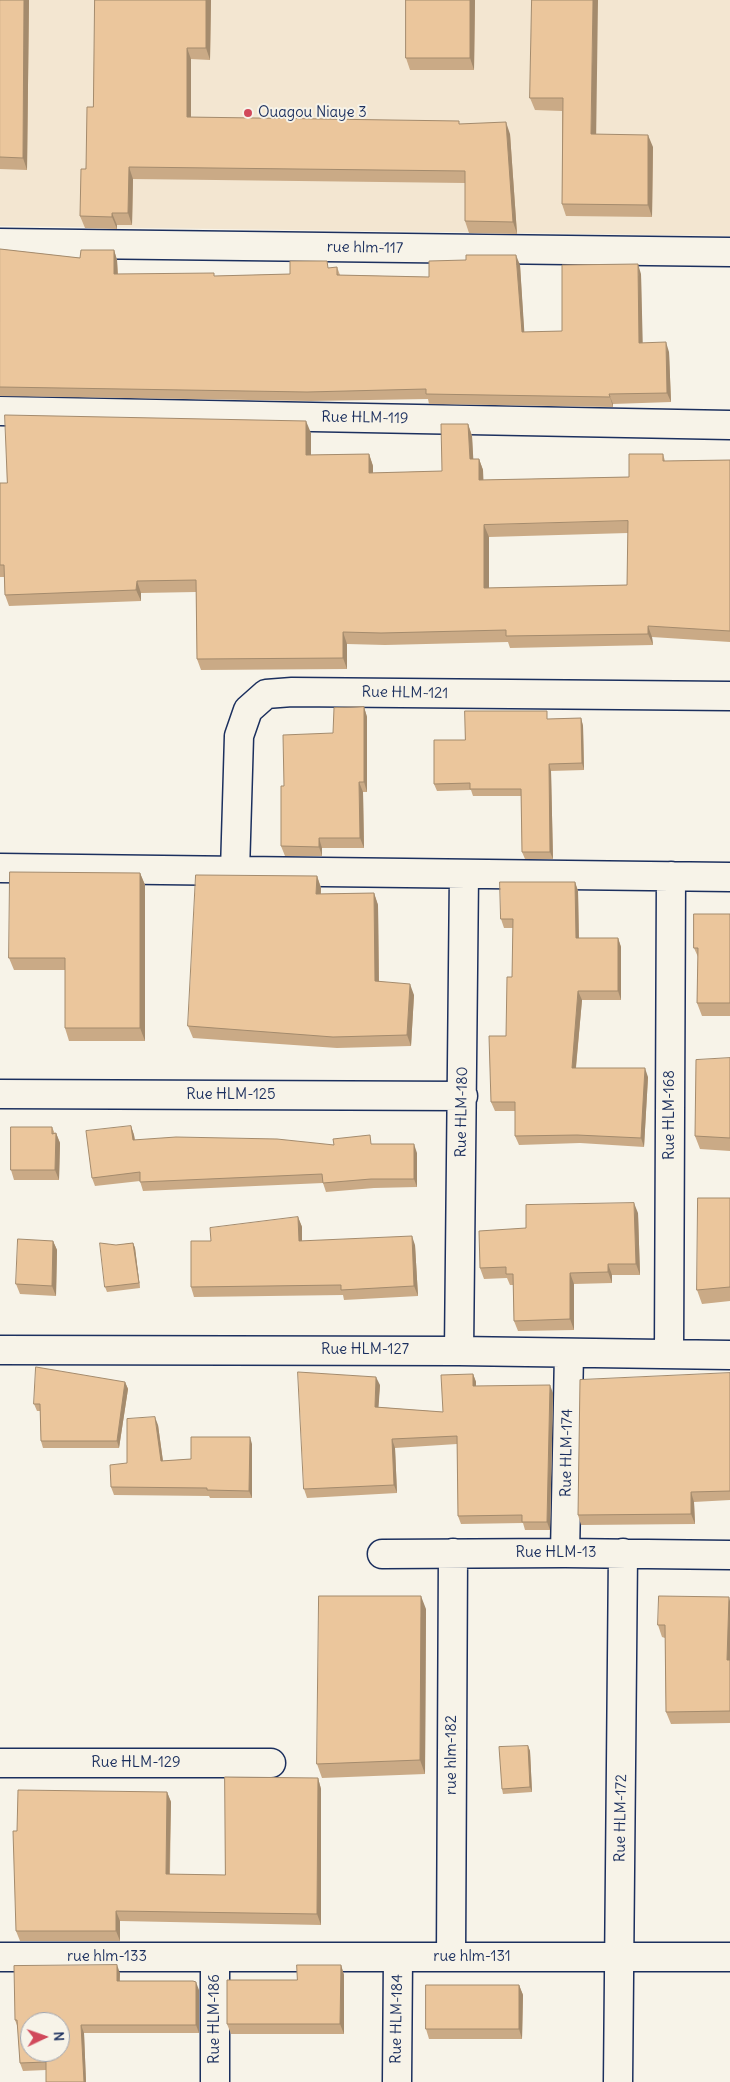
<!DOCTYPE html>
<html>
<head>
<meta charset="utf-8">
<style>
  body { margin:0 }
  #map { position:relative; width:730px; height:2082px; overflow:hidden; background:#f7f3e8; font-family:Delius,sans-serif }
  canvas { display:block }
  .north { position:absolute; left:20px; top:2012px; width:50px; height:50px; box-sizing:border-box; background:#f7f3e8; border:1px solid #9fa5b1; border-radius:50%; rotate:87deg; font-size:14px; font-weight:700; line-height:20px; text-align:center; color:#1b2f5e }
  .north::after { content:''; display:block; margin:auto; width:18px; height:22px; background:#d1495b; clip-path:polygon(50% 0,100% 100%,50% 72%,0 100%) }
</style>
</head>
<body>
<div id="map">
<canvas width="730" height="2082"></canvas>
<div class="north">N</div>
</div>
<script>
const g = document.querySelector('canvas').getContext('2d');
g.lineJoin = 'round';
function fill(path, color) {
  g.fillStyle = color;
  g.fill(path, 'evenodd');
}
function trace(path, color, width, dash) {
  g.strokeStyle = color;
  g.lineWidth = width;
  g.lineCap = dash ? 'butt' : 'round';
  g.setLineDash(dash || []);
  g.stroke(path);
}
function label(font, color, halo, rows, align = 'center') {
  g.font = font + ' Delius,sans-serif';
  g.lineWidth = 4;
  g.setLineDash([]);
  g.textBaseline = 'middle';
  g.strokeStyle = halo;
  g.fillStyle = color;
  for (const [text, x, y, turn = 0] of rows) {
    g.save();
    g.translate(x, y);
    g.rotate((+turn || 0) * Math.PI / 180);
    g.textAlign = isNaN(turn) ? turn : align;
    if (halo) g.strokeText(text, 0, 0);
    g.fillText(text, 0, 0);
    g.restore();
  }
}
const built = new Path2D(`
  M0,0H730V236L0,226Z`);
const minor = new Path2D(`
  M0,243L730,252
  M0,411L730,425
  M0,868L730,877
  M235,871L239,736L248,710L266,694L292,692L730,696
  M0,1094L463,1096
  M0,1350L459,1351L730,1355
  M459,1351L464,874
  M669,1354L671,876
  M565,1553L569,1353
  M382,1554L565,1553L730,1555
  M0,1763H271
  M0,1957H730
  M451,1957L453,1553
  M215,2082V1957
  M397,2082L398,1957
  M618,2082L623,1553`);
const wall = new Path2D(`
  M0,0H29L27,170L0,169Z
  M211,0L210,60L191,59V117L460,124L510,134L517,234L469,233L465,221V183L133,179L132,225H117V229L85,228L80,216L93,107Z
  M406,0H475L474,70H410L406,58Z
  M532,0L596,134L653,147L652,217L566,216L562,204V111L535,110L530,98Z
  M0,249L80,258L114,250L117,260L118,274L215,276L290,274L337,267L340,275L429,277L520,265L524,332L562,331L641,274L642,343L669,352L671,402L613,404V407L429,404L428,399L311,401L0,396Z
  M468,424L472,436L473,459H479L483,470V480L629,477L663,454L665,461L730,460V642L652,637L653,645L510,648L508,642L385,645L347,644V669L201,670L197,659L196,592L141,593V601L9,606L5,595L4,577H0V483H7L311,433V455L369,454L373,466V473L442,471ZM628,533L627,585L489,588V537Z
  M364,707L367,717V792H363L364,848H322V856H285L281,846L284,786L333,733Z
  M581,718L583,726L584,770L551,771L553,859H525L522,852L521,796H473L471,790L437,791L434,784L465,740L550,719Z
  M140,873L145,885V1041H69L65,1028V970H14L9,958Z
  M317,876L321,888V894L374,893L378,905L379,982L414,995L411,1046L337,1048L193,1038L188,1026Z
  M575,882L578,891L579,938H618L621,947V1000H582L576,1068L648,1077L644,1147L580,1143L519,1145L515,1136V1111H495L491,1102L506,1036L512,977L513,928H504L501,919Z
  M730,914V1016H702L697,1003L698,957L694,948Z
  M730,1058V1151L700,1149L695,1136Z
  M131,1126L134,1135L135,1140L334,1145L373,1144L417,1153V1187L374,1188L326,1192L323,1183L143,1191L140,1181L95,1186L92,1178Z
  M52,1127L55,1134L56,1133L60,1143L59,1180H14L11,1170Z
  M730,1198V1301L702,1304L697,1290Z
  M638,1213L640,1275H612V1283L574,1284V1330L518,1331L514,1321L513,1285H510L507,1278L484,1279L480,1268L526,1228Z
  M298,1217L302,1227V1241L415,1245L418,1296L344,1300L343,1295L194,1297L191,1287L211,1241Z
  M53,1241L57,1250L56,1296L20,1294L16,1284Z
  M133,1243L135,1248L140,1288L107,1292L105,1287L116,1245Z
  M730,1373V1500L694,1502L695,1524L581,1525L578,1515Z
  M473,1374L476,1382V1386L553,1393L550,1530H525L523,1523L461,1524L458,1516L457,1444L395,1448L397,1493L307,1498L304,1489L380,1385L378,1407L443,1412Z
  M125,1382L128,1389L119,1448H43L41,1441L40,1411H37L34,1404Z
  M158,1425L163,1461L191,1459L252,1444V1498H210L209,1496L114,1495L111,1487L127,1463Z
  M730,1601V1723L671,1724L666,1712L665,1638L662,1637L658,1625Z
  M426,1609L425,1774L322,1778L317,1764Z
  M528,1746L530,1751L532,1792L503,1794L502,1789Z
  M318,1778L321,1789V1925L120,1921V1941H20L16,1931L17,1831L167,1792L171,1802L170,1874L225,1875Z
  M341,1965L344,1975V2034H231L227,2024L297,1980Z
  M120,1973V1981L199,1990V2033H84L86,2082H46V2070L23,2071L20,2063L18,2028L15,2020Z
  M519,1985L523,1995L522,2039H429L426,2029Z`);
const shadedWall = new Path2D(`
  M24,0H29L27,170L23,158Z
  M206,0H211L210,60L206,48Z
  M470,0H475L474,70L470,58Z
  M593,0H598L596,146L591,134Z
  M187,48L191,59V129L187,117Z
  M506,122L510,134L517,234L513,222Z
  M648,135L653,147L652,217L648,205Z
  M129,167L133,179L132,225L128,213Z
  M112,213L117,225V229L112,217Z
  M114,250L117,260L118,283L114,274Z
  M516,255L520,265L525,342L522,332Z
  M638,264L641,274L643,353L639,343Z
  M666,342L669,352L671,402L667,393Z
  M609,394L613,404V407L610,397Z
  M306,421L311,433V467L306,455Z
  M468,424L472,436L474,471L470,459Z
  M369,454L373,466V485L369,473Z
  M479,459L483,470L484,492L479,480Z
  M484,525L489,537V600L484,588Z
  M137,581L141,593V601L136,590Z
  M648,626L652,637L653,645L648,634Z
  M343,632L347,644V669L343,658Z
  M364,707L367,717V792L364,782Z
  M581,718L583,726L584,770L582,763Z
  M549,764L551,771L553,859L550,852Z
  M359,782L363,792L364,848L360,838Z
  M319,838L322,848V856L319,847Z
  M140,873L145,885V1041L140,1028Z
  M317,876L321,888L320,905L316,894Z
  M575,882L578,891L579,947L576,938Z
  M374,893L378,905L379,993L375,981Z
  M618,938L621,947V1000L618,991Z
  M410,984L414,995L411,1046L407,1035Z
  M578,991L582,1000L575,1076L572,1068Z
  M645,1068L648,1077L644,1147L641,1138Z
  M131,1126L134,1135L136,1149L133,1140Z
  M56,1133L60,1143L59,1180L55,1170Z
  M414,1144L417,1153V1187L414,1179Z
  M634,1203L638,1213L640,1275L636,1264Z
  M298,1217L302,1227V1251L299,1241Z
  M412,1236L415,1245L418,1296L414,1286Z
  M53,1241L57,1250L56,1296L52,1286Z
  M133,1243L135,1248L140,1288L139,1283Z
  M608,1264L612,1275V1283L608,1272Z
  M570,1273L574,1284V1330L570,1319Z
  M473,1374L476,1382V1394L473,1386Z
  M376,1377L380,1385L378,1415L375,1407Z
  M125,1382L128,1389L119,1448L117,1441Z
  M550,1385L553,1393L550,1530L547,1522Z
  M155,1417L158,1425L164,1469L161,1461Z
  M250,1437L252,1444V1498L249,1491Z
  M392,1439L395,1448L397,1493L394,1485Z
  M691,1492L694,1502L695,1524L691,1514Z
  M421,1596L426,1609L425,1774L420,1760Z
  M729,1597L730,1601V1669L727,1660Z
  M528,1746L530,1751L532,1792L530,1787Z
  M318,1778L321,1789V1925L317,1914Z
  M167,1792L171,1802L169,1885L166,1874Z
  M116,1911L120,1921V1941L116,1931Z
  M117,1965L120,1973L119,1989L117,1981Z
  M341,1965L344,1975V2034L340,2024Z
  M196,1982L199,1990V2033L196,2025Z
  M519,1985L523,1995L522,2039L519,2029Z
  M81,2025L84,2033L86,2082H84Z`);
const building = new Path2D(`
  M0,0H24L23,158L0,157Z
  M95,0H206V48H187V117L459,121V124L506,122L513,222L465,221V171L129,167L128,213H112V217L80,216L81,169H86L87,107H93Z
  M406,0H470V58H406Z
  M532,0H593L591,134L648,135V205L562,204L563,98H530Z
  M0,249L80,258L81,250H114V274L214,273V276L290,274V261H327L328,268L337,267V275L429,277V261L466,260V255H516L522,332L562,331V265L638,264L639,343L666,342L667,393L609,394L610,397L426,394V389L307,392L0,387Z
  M5,415L306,421V455L369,454V473L442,471L441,424H468L470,459H479V480L629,477V454H663V461L730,460V631L648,626V634L506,636V630L381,633L343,632V658L197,659L196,580L137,581L136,590L5,595L4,565H0V483H7ZM628,521L627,585L484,588V525Z
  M364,707V782H359L360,838H319V847L281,846V786H284L283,735L333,733L334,708Z
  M465,711H547V719L581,718L582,763L549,764L550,852H522L521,789H470V783L434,784V740H465Z
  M10,872L140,873V1028H65V958H9Z
  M196,875L317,876L316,894L374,893L375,981L410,984L407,1035L333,1037L188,1026Z
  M500,882H575L576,938H618V991H578L572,1068H645L641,1138L577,1135L515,1136V1102H491L489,1036H506L507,977H512L513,919H501Z
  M694,914H730V1003H697L698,948H694Z
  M730,1058V1138L695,1136L696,1060Z
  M131,1126L133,1140L176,1137L277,1139L334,1145L333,1139L370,1135L371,1144H414V1179H371L323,1183L322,1174L140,1182V1172L92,1178L86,1131Z
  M11,1127H52V1134L56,1133L55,1170H11Z
  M698,1198H730V1287L697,1290Z
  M634,1203L636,1264H608V1272L570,1273V1319L514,1321L513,1274H506V1267L480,1268L479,1231L526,1228V1205Z
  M298,1217L299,1241L412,1236L414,1286L341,1290V1285L191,1287V1241H211L210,1228Z
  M18,1239L53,1241L52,1286L16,1284Z
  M100,1243L116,1245L133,1243L139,1283L105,1287Z
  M36,1367L125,1382L117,1441H41L40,1404H34Z
  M298,1372L376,1377L375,1407L443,1412L441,1375L473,1374V1386L550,1385L547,1522H522V1515L458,1516L457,1436L392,1439L394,1485L304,1489Z
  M730,1373V1491L691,1492V1514L578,1515L580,1380Z
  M155,1417L161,1461L191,1459V1437H250L249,1491L207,1490V1488L111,1487L110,1465L127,1463V1419Z
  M319,1596H421L420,1760L317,1764Z
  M659,1596L729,1597L727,1660H730V1711L666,1712L665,1625H658Z
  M528,1746L530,1787L502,1789L499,1747Z
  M225,1777L318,1778L317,1914L116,1911V1931H16L13,1831H17L18,1790L167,1792L166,1874L225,1875Z
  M117,1965V1981H193L196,1982V2025H81L84,2082H46V2062L20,2063L17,2020H15L14,1966ZM30,2022H60V2052H30Z
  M297,1965H341L340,2024H227V1980H297Z
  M426,1985H519V2029H426Z`);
const markers = [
  [248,113,5,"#d1495b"]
];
const poiNames = [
  ["Ouagou Niaye 3",258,113]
];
const streetNames = [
  ["rue hlm-117",365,248,1],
  ["Rue HLM-119",365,418,1],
  ["Rue HLM-121",405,693,1],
  ["Rue HLM-125",231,1095],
  ["Rue HLM-180",462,1112,-89],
  ["Rue HLM-168",670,1115,-90],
  ["Rue HLM-127",365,1350],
  ["Rue HLM-174",567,1453,-89],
  ["Rue HLM-13",556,1553],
  ["rue hlm-182",452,1755,-90],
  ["Rue HLM-129",136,1763],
  ["Rue HLM-172",621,1818,-89],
  ["rue hlm-133",107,1957],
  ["rue hlm-131",472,1957],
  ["Rue HLM-186",215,2019,-90],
  ["Rue HLM-184",397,2019,-89]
];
fill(built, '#f3e6d1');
trace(minor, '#1b2f5e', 31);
trace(minor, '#f7f3e8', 28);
fill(wall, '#caaa86');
fill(shadedWall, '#a48b6d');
fill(building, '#ebc69c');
trace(building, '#a48b6d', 1);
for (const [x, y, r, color] of markers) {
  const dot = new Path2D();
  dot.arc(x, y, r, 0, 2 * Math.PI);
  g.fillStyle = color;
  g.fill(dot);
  trace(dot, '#f7f3e8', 2);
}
label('15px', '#1b2f5e', '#f7f3e8', poiNames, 'left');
label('15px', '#1b2f5e', '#f7f3e8', streetNames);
</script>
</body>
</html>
